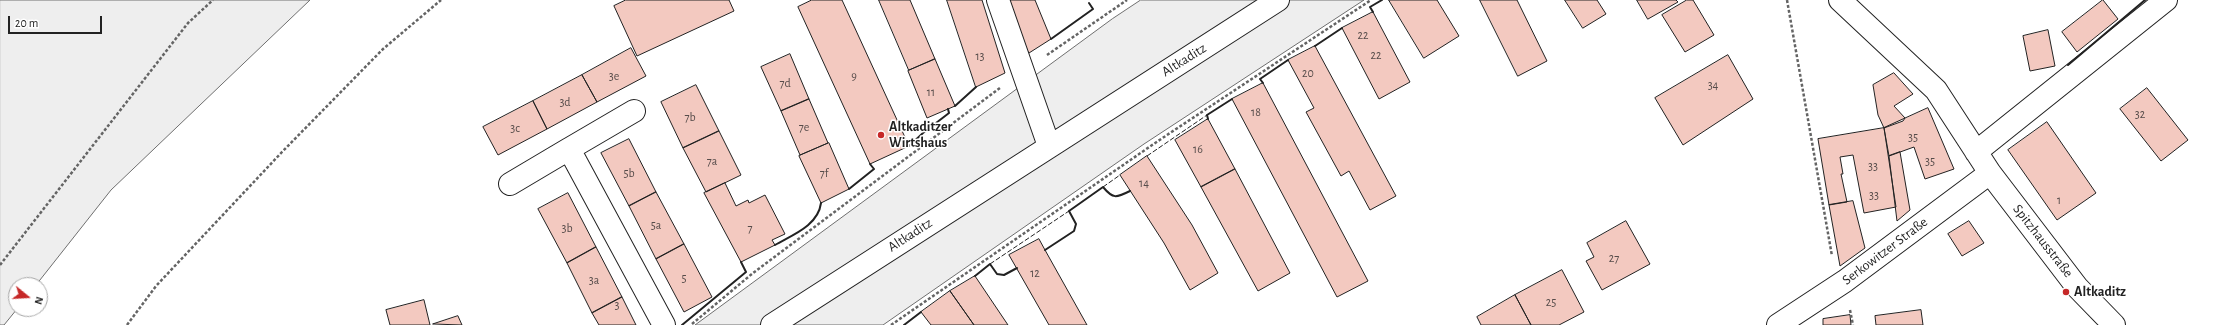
<!DOCTYPE html>
<html>
<head>
<meta charset="utf-8">
<style>
  body { margin:0 }
  #map { position:relative; width:2227px; height:325px; overflow:hidden; background:#fff; font-family:"Alegreya Sans",sans-serif }
  canvas { display:block }
  .north { position:absolute; left:8px; top:277px; width:40px; height:40px; box-sizing:border-box; background:#fff; border:1px solid #a7a7a7; border-radius:50%; rotate:108deg; font-size:11px; font-weight:700; line-height:16px; text-align:center; color:#222 }
  .north::after { content:''; display:block; margin:auto; width:14px; height:18px; background:#c62828; clip-path:polygon(50% 0,100% 100%,50% 72%,0 100%) }
  .scale { position:absolute; left:8px; top:16px; width:94px; height:18px; box-sizing:border-box; border:2px solid #222; border-top:0; padding-left:5px; font-size:12px; line-height:14px; white-space:nowrap; color:#222; -webkit-text-stroke:3px #fff; paint-order:stroke }
</style>
</head>
<body>
<div id="map">
<canvas width="2227" height="325"></canvas>
<div class="north">N</div>
<div class="scale">20 m</div>
</div>
<script>
const g = document.querySelector('canvas').getContext('2d');
g.lineJoin = 'round';
function fill(path, color) {
  g.fillStyle = color;
  g.fill(path, 'evenodd');
}
function trace(path, color, width, dash) {
  g.strokeStyle = color;
  g.lineWidth = width;
  g.lineCap = dash ? 'butt' : 'round';
  g.setLineDash(dash || []);
  g.stroke(path);
}
function label(font, color, halo, rows, align = 'center') {
  g.font = font + ' "Alegreya Sans",sans-serif';
  g.lineWidth = 3;
  g.setLineDash([]);
  g.textBaseline = 'middle';
  g.strokeStyle = halo;
  g.fillStyle = color;
  for (const [text, x, y, turn = 0] of rows) {
    g.save();
    g.translate(x, y);
    g.rotate((+turn || 0) * Math.PI / 180);
    g.textAlign = isNaN(turn) ? turn : align;
    if (halo) g.strokeText(text, 0, 0);
    g.fillText(text, 0, 0);
    g.restore();
  }
}
const green = new Path2D(`
  M0,0H310L111,190L36,285H16L17,309L4,325H0Z
  M1141,0H1364L1144,144L883,325H695L1112,19Z`);
const building = new Path2D(`
  M626,0H729L734,11L637,56L614,6Z
  M812,0H842L909,146L870,164L798,7Z
  M879,0H910L935,59L909,70Z
  M947,0H982L1005,73L976,87Z
  M1006,0H1035L1051,39L1029,53Z
  M1389,0H1437L1459,36L1424,58Z
  M1480,0H1517L1547,61L1518,76Z
  M1565,0H1597L1606,14L1583,28Z
  M1637,0H1676L1678,2L1648,19Z
  M1687,0H1693L1714,35L1685,52L1662,15Z
  M2103,0L2118,19L2077,52L2062,32Z
  M1373,12L1410,82L1379,99L1342,28Z
  M2048,30L2055,66L2030,71L2023,36Z
  M1315,46L1396,196L1370,210L1349,171L1341,176L1306,112L1314,108L1288,60Z
  M631,48L646,76L597,102L582,75Z
  M790,54L809,99L781,111L761,67Z
  M1728,55L1753,99L1683,145L1655,98Z
  M935,59L955,106L927,118L908,71Z
  M1894,73L1913,94L1894,106L1905,118L1903,121L1884,128L1878,115L1873,85Z
  M582,75L597,102L547,129L533,101Z
  M1263,83L1368,281L1337,297L1232,99Z
  M696,85L719,131L683,148L661,102Z
  M2147,88L2188,140L2161,161L2120,109Z
  M809,99L828,143L800,155L781,111Z
  M533,101L547,129L498,155L483,127Z
  M1928,108L1954,169L1925,179L1914,147L1889,156L1884,128Z
  M1208,119L1235,169L1201,187L1175,140Z
  M2047,122L2096,193L2057,220L2008,150Z
  M1884,128L1896,207L1864,213L1853,155L1840,157L1843,174H1841L1847,202L1829,205L1818,139Z
  M719,131L741,175L706,192L683,148Z
  M629,139L656,192L629,206L601,153Z
  M829,143L849,189L821,203L799,156Z
  M1900,152L1910,210L1897,221L1889,156Z
  M1147,156L1192,225L1218,273L1190,290L1164,243L1120,175Z
  M1235,169L1290,273L1258,291L1201,187Z
  M725,183L736,206L748,200L749,203L765,195L785,234L772,240L775,245L741,262L704,193Z
  M656,192L684,244L656,259L629,206Z
  M568,193L596,247L567,263L538,209Z
  M1853,201L1865,248L1840,266L1829,205Z
  M1626,221L1650,264L1602,290L1586,261L1594,257L1587,243Z
  M1969,221L1984,243L1962,256L1948,234Z
  M1039,239L1045,250L1087,325H1049L1009,255Z
  M684,244L712,297L684,312L656,259Z
  M596,247L622,297L592,313L567,263Z
  M1562,270L1584,312L1559,325H1531L1515,295Z
  M975,276L1008,325H974L950,291Z
  M950,291L974,325H931L921,312Z
  M1515,295L1531,325H1481L1477,317Z
  M622,297L636,325H599L592,313Z
  M424,300L430,325H390L386,310Z
  M1921,310L1923,325H1876L1875,316Z
  M1850,315L1851,325H1823V319Z
  M458,316L462,325L433,324Z`);
const path = new Path2D(`
  M1787,0L1832,256
  M1047,55L1127,0
  M0,265L188,23L213,0
  M1850,310L1853,325
  M692,324L753,273L1000,88
  M127,325L156,286L282,152L383,49L441,0
  M891,325L1158,141L1371,0`);
const minor = new Path2D(`
  M998,0L1049,146
  M1840,0L1936,90L1990,173L2077,287L2114,325
  M634,111L569,149L664,325
  M1976,152L2166,0
  M510,184L569,149
  M772,325L1278,0
  M1778,325L1845,281L1990,173`);
const fence = new Path2D(`
  M1147,156L1207,115
  M1103,187L1120,175
  M990,264L1069,211`);
const wall = new Path2D(`
  M1373,12L1370,7L1382,0
  M1051,39L1093,9L1089,3
  M1315,46L1342,28
  M2068,65L2145,0
  M1263,83L1260,79L1288,60
  M955,106L976,87
  M1208,119L1207,115L1232,99
  M909,146L923,133L949,113L948,109
  M849,189L874,169L870,164
  M775,245C792,235 818,226 821,203
  M1045,250L1074,231L1076,224L1069,211L1103,187C1113,199 1116,198 1130,191
  M975,276L990,264L997,274L1004,275L1017,268
  M682,325L746,272L741,262
  M904,325L921,312`);
const markers = [
  [881,135,4,"#c62828"],
  [2066,292,4,"#c62828"]
];
const numberNames = [
  ["22",1363,35],
  ["22",1376,55],
  ["13",980,56],
  ["20",1308,73],
  ["3e",614,76],
  ["9",854,76],
  ["7d",785,83],
  ["34",1713,85],
  ["11",931,92],
  ["3d",565,102],
  ["18",1256,112],
  ["32",2140,114],
  ["7b",690,117],
  ["7e",804,127],
  ["3c",515,128],
  ["35",1913,137],
  ["16",1198,149],
  ["7a",712,161],
  ["35",1930,161],
  ["33",1873,166],
  ["5b",629,173],
  ["7f",824,173],
  ["14",1144,183],
  ["33",1874,195],
  ["1",2059,200],
  ["5a",656,225],
  ["3b",567,228],
  ["7",750,228],
  ["27",1614,258],
  ["12",1035,273],
  ["5",684,278],
  ["3a",594,280],
  ["25",1551,302],
  ["3",617,305]
];
const streetNames = [
  ["Altkaditz",1184,60,-32],
  ["Altkaditz",910,235,-33],
  ["Spitzhausstraße",2043,241,52],
  ["Serkowitzer Straße",1885,251,-37]
];
const poiNames = [
  ["Altkaditzer",889,127],
  ["Wirtshaus",889,143],
  ["Altkaditz",2074,292]
];
fill(green, '#eee');
trace(green, '#6f6f6f', 1);
fill(building, '#f3c9c0');
trace(building, '#222', 1);
trace(minor, '#222', 24);
trace(path, '#646464', 2.5, [3, 2]);
trace(minor, '#fff', 22);
trace(fence, '#222', 1, [5, 2]);
trace(wall, '#222', 2);
for (const [x, y, r, color] of markers) {
  const dot = new Path2D();
  dot.arc(x, y, r, 0, 2 * Math.PI);
  g.fillStyle = color;
  g.fill(dot);
  trace(dot, '#fff', 1.5);
}
label('12px', '#564c4a', null, numberNames);
label('14px', '#222', '#fff', streetNames);
label('bold 14px', '#222', '#fff', poiNames, 'left');
</script>
</body>
</html>
